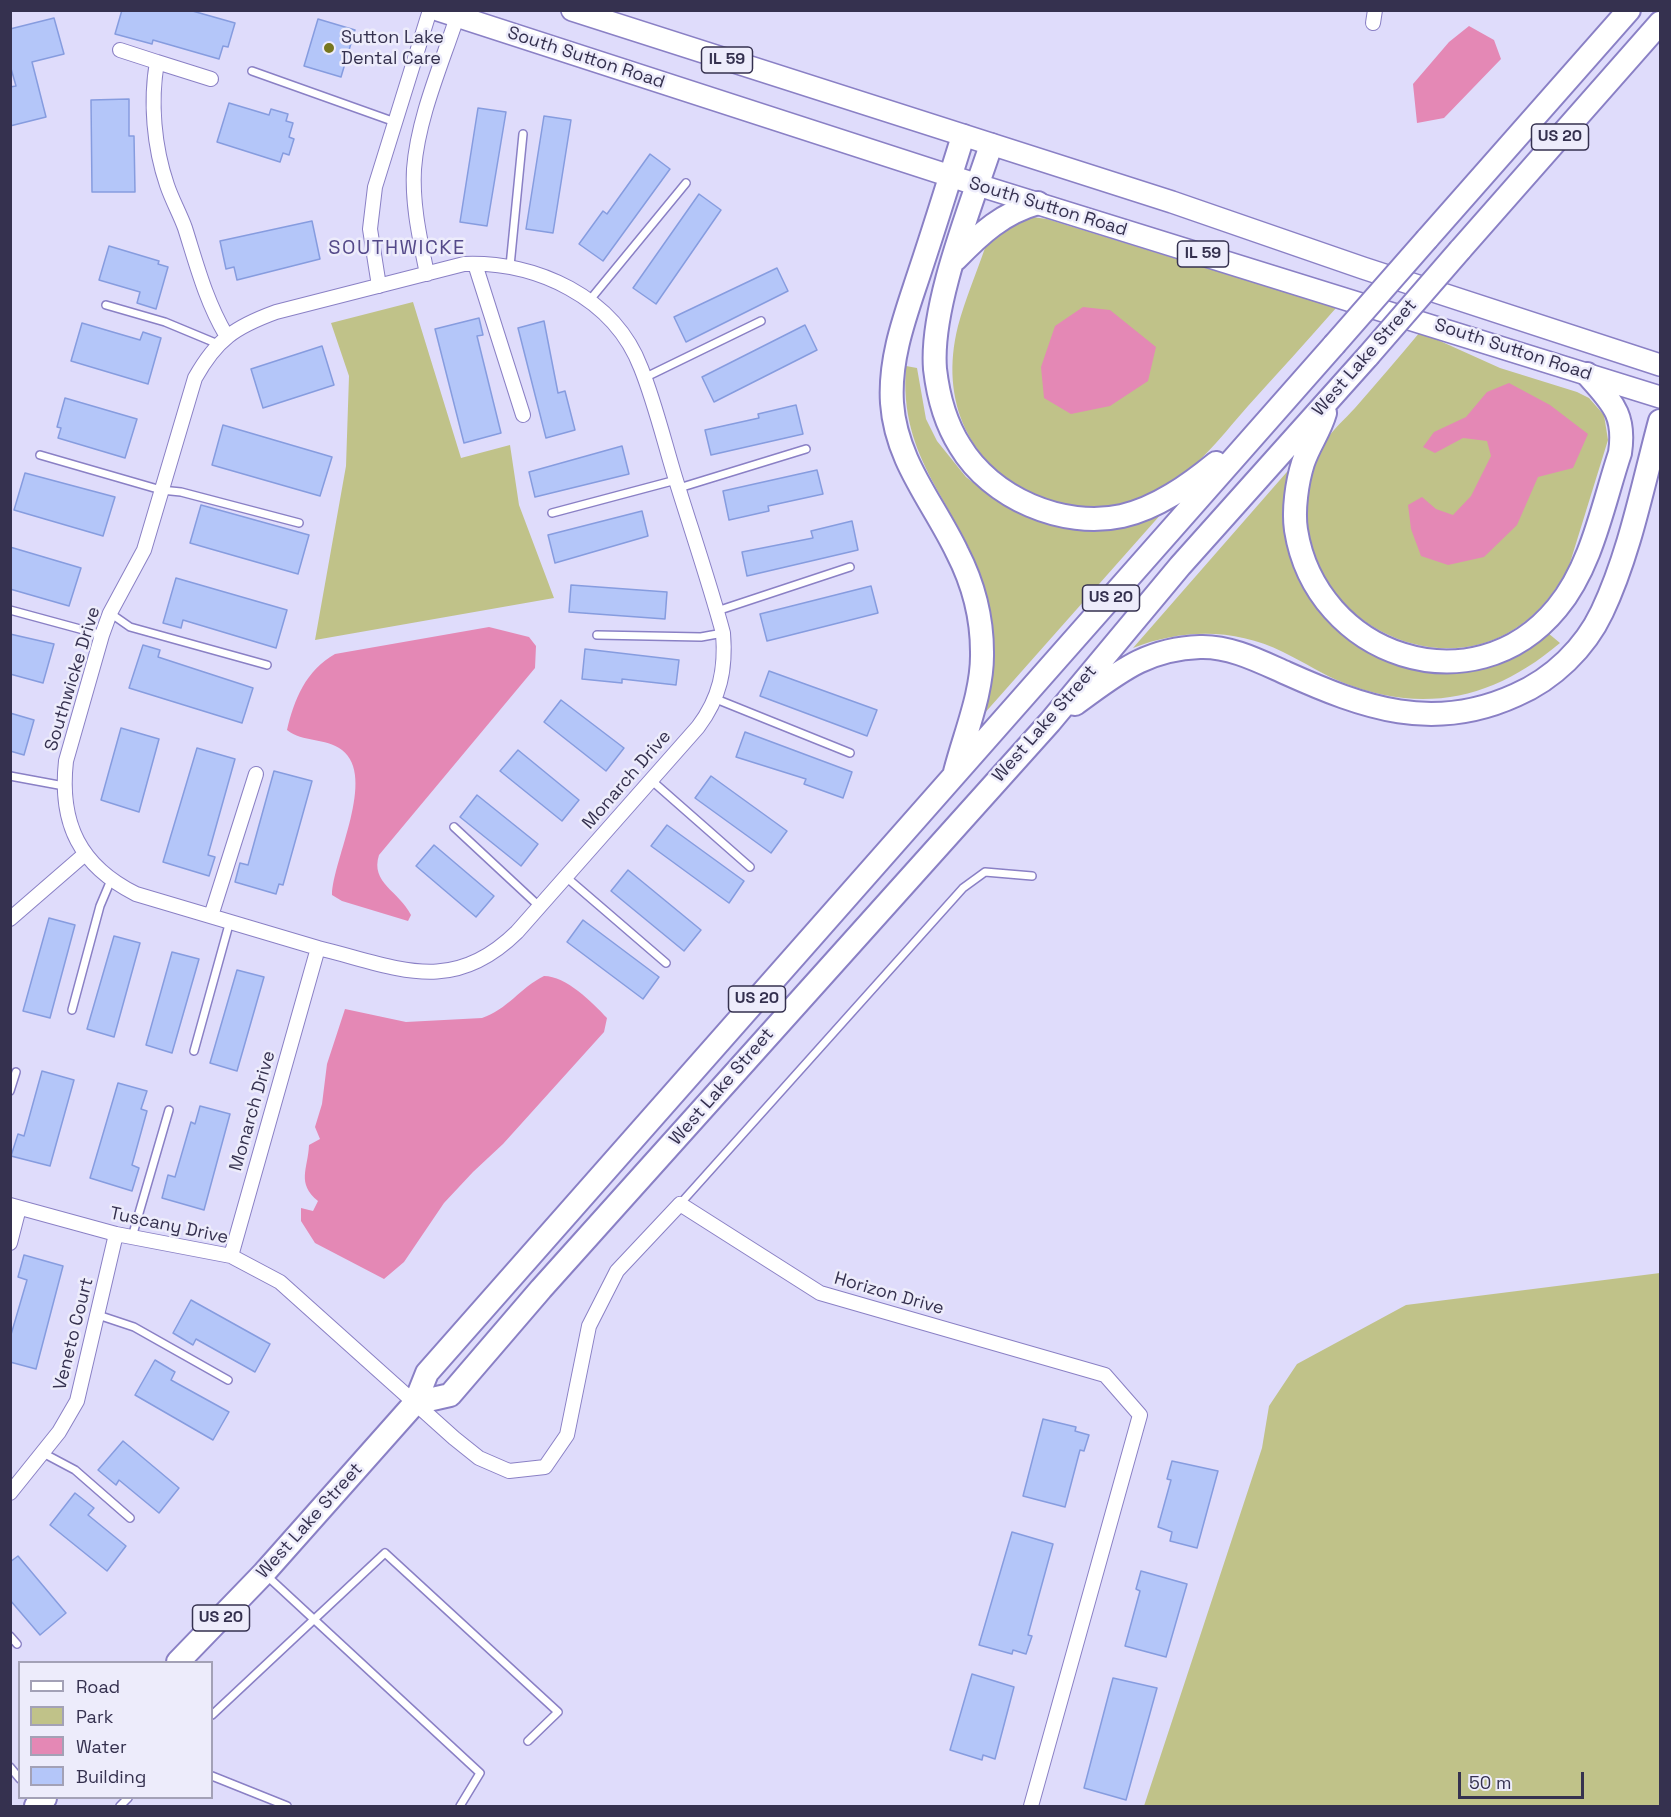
<!DOCTYPE html>
<html>
<head>
<meta charset="utf-8">
<style>
  body { margin:0 }
  #map { position:relative; width:1671px; height:1817px; overflow:hidden; background:#dfdcfb; font-family:"Space Grotesk",sans-serif }
  canvas { display:block }
  .frame { position:absolute; inset:0; border:12px solid #35314f; pointer-events:none }
  .legend { position:absolute; left:18px; top:1661px; width:195px; height:138px; box-sizing:border-box; background:#edecfb; border:2px solid #a3a1b6; margin:0; padding:8px 10px; list-style:none; font-size:18px; color:#35314f }
  .legend li { display:flex; align-items:center; gap:12px; height:30px }
  .legend b { width:30px; border:2px solid #a3a1b6 }
  .scale { position:absolute; left:1458px; top:1772px; width:126px; height:27px; box-sizing:border-box; border:3px solid #35314f; border-top:0; padding-left:8px; font-size:18px; line-height:21px; white-space:nowrap; color:#35314f; -webkit-text-stroke:4px #edecfb; paint-order:stroke }
</style>
</head>
<body>
<div id="map">
<canvas width="1671" height="1817"></canvas>
<div class="frame"></div>
<ul class="legend">
<li><b style="height:8px;background:#fff"></b>Road</li>
<li><b style="height:16px;background:#c0c289"></b>Park</li>
<li><b style="height:16px;background:#e488b5"></b>Water</li>
<li><b style="height:16px;background:#b4c6f9"></b>Building</li>
</ul>
<div class="scale">50 m</div>
</div>
<script>
const g = document.querySelector('canvas').getContext('2d');
g.lineJoin = 'round';
function fill(path, color) {
  g.fillStyle = color;
  g.fill(path, 'evenodd');
}
function trace(path, color, width, dash) {
  g.strokeStyle = color;
  g.lineWidth = width;
  g.lineCap = dash ? 'butt' : 'round';
  g.setLineDash(dash || []);
  g.stroke(path);
}
function label(font, color, halo, rows, align = 'center') {
  g.font = font + ' "Space Grotesk",sans-serif';
  g.lineWidth = 5;
  g.setLineDash([]);
  g.textBaseline = 'middle';
  g.strokeStyle = halo;
  g.fillStyle = color;
  for (const [text, x, y, turn = 0] of rows) {
    g.save();
    g.translate(x, y);
    g.rotate((+turn || 0) * Math.PI / 180);
    g.textAlign = isNaN(turn) ? turn : align;
    if (halo) g.strokeText(text, 0, 0);
    g.fillText(text, 0, 0);
    g.restore();
  }
}
const green = new Path2D(`
  M1032,217L1047,219L1336,308C1307,341 1277,374 1248,406C1219,439 1192,476 1151,495C1118,510 1074,511 1040,497C969,467 939,401 958,326C965,300 976,274 985,248C995,232 1014,221 1032,217Z
  M413,302L461,458L510,445L519,505L554,598L315,640L346,466L349,376L331,323Z
  M1420,332L1500,368L1577,392L1589,398L1604,415L1608,440L1569,566C1480,743 1236,603 1325,442C1333,429 1345,419 1355,408C1377,383 1399,357 1420,332Z
  M906,366L917,368L926,419L937,441L966,477L997,501L1029,516L1162,513L983,715C987,671 996,626 983,583C957,502 898,461 906,366Z
  M1293,465C1292,497 1285,537 1296,569C1326,649 1422,692 1502,661C1519,655 1534,644 1548,633L1560,643C1495,698 1425,715 1344,683C1323,675 1304,662 1283,652C1234,628 1182,629 1133,648Z
  M1660,1273V1806H1144L1262,1448L1269,1406L1297,1364L1406,1305Z`);
const water = new Path2D(`
  M1469,26L1494,40L1501,59L1444,118L1417,123L1413,84L1449,42Z
  M1083,307L1110,310L1156,347L1148,381L1110,406L1071,414L1044,398L1041,367L1055,326Z
  M1509,383L1550,405L1588,434L1573,468L1538,477L1517,525L1484,557L1448,565L1421,556L1411,529L1408,505L1422,497L1436,509L1453,515L1471,496L1491,456L1487,441L1463,438L1435,453L1423,447L1434,432L1466,417L1487,392Z
  M489,627L529,637L536,646L535,668L379,855C370,883 399,891 411,915L408,921L342,901L332,895C333,859 377,777 342,750C325,737 303,743 287,730C294,700 306,670 335,654Z
  M544,976C566,976 592,1002 607,1018L604,1032L503,1144L473,1172L444,1203L404,1262L384,1279L315,1243L301,1221V1208L313,1211L318,1201C296,1183 308,1169 309,1145L320,1139L315,1127L322,1104L327,1064L345,1009L406,1022L482,1018C507,1010 521,987 544,976Z`);
const building = new Path2D(`
  M122,10H189L235,23L228,47L223,46L219,59L153,40L152,44L115,34Z
  M54,18L64,54L32,62L46,117L10,126V87L16,86L10,65V29Z
  M318,19L355,30L341,77L304,66Z
  M129,99V136H134L135,192H92L91,100Z
  M229,103L269,115L271,109L288,114L286,121L293,123L289,137L294,139L289,155L283,153L280,162L217,142Z
  M478,108L506,112L487,226L460,222Z
  M544,116L571,120L553,233L526,229Z
  M650,154L670,169L603,261L579,244L603,211L607,214Z
  M699,194L721,210L656,304L633,288Z
  M312,221L320,259L237,280L234,267L226,269L220,241Z
  M109,246L159,261L158,264L168,267L156,309L137,303L140,292L99,280Z
  M777,268L788,291L686,342L674,317Z
  M479,318L483,335L477,336L501,433L464,443L435,329Z
  M544,321L558,393L565,391L575,430L546,438L518,328Z
  M82,323L140,340L143,332L161,338L148,384L71,361Z
  M805,325L817,350L714,402L702,377Z
  M322,346L334,385L263,408L251,369Z
  M65,398L137,419L125,458L58,438L61,428L57,427Z
  M796,405L803,434L711,455L705,430L759,418L758,414Z
  M223,425L332,457L320,496L212,465Z
  M622,446L629,474L535,497L529,472Z
  M817,470L823,494L768,506L769,511L729,520L723,491Z
  M25,473L115,497L103,536L14,510Z
  M201,505L309,535L298,574L190,543Z
  M642,511L648,536L555,563L548,535Z
  M852,521L858,550L747,576L742,552L813,538L811,531Z
  M10,547L81,568L69,606L10,589Z
  M176,578L287,610L276,648L183,620L181,628L163,623Z
  M571,585L667,592L665,619L569,612Z
  M871,586L878,613L767,641L760,614Z
  M10,634L54,644L43,683L10,674Z
  M143,645L160,650L158,657L253,688L242,723L129,688Z
  M585,649L679,660L676,685L622,679V683L582,679Z
  M769,671L877,710L867,736L760,696Z
  M561,700L624,748L606,771L544,722Z
  M10,713L34,720L24,755L10,751Z
  M121,728L159,739L139,812L101,800Z
  M745,732L852,772L843,798L804,784L806,779L736,757Z
  M197,748L235,759L208,855L215,857L209,876L163,862Z
  M518,750L579,800L562,821L500,771Z
  M274,771L312,781L283,885L279,884L276,894L235,882L240,863L248,865Z
  M711,776L787,831L771,853L695,798Z
  M477,795L538,844L521,866L460,817Z
  M667,825L744,881L729,903L651,846Z
  M434,845L494,896L476,917L416,866Z
  M628,870L701,930L684,951L611,891Z
  M49,918L75,925L50,1018L23,1011Z
  M583,920L659,977L643,999L567,942Z
  M114,936L140,943L114,1037L87,1029Z
  M172,952L199,959L172,1053L146,1045Z
  M237,970L264,977L237,1071L210,1063Z
  M42,1071L74,1080L50,1166L11,1156L18,1134L24,1136Z
  M118,1083L147,1091L141,1109L147,1111L132,1165L139,1168L132,1191L90,1178Z
  M200,1106L230,1114L204,1210L162,1198L168,1175L175,1177L191,1122L195,1124Z
  M24,1255L63,1266L36,1369L10,1362V1338L27,1280L18,1277Z
  M191,1300L270,1344L255,1372L196,1339L193,1345L173,1333Z
  M155,1360L175,1372L171,1380L229,1412L213,1440L135,1395Z
  M1043,1419L1076,1427L1075,1431L1089,1435L1084,1451L1080,1450L1065,1507L1023,1496Z
  M123,1441L179,1488L159,1513L119,1480L116,1485L98,1470Z
  M1172,1461L1218,1471L1197,1548L1170,1541L1172,1532L1158,1527L1171,1480L1167,1479Z
  M75,1493L94,1508L88,1515L126,1546L107,1571L50,1525Z
  M1012,1532L1053,1544L1028,1635L1032,1636L1026,1654L1013,1650L1012,1654L979,1645Z
  M18,1556L66,1613L40,1635L10,1600V1562Z
  M1141,1571L1187,1584L1166,1657L1125,1646L1140,1591L1136,1589Z
  M972,1674L1014,1687L995,1759L983,1755L982,1760L950,1750Z
  M1113,1678L1157,1688L1126,1800L1084,1788Z`);
const service = new Path2D(`
  M252,71L395,122
  M510,266L523,134
  M589,301L686,183
  M106,305L165,322L218,344
  M644,378L761,321
  M40,455L161,490L181,492L299,523
  M679,488L806,449
  M552,513L676,480
  M10,610L102,635
  M717,611L850,567
  M110,613L130,627L267,665
  M597,635L701,637L723,633
  M716,699L850,753
  M10,776L64,786
  M651,780L750,867
  M454,827L540,907
  M566,877L666,963
  M72,1010L100,906L111,880
  M194,1051L230,921
  M10,1091L16,1072
  M680,1204L963,888L985,872L1032,876
  M132,1237L169,1110
  M98,1315L134,1327L228,1380
  M43,1453L75,1470L130,1518
  M266,1575L480,1773L460,1806
  M10,1636L17,1644
  M212,1715L385,1553L558,1712L528,1741
  M10,1767L20,1779
  M212,1776L287,1806
  M120,1806L128,1798`);
const minor = new Path2D(`
  M1373,23L1375,10
  M120,50L157,62C150,102 154,147 167,185C172,200 180,214 185,228C197,266 206,301 226,335
  M157,62L211,79
  M475,264L523,415
  M427,274C420,239 412,205 414,169C418,116 443,61 459,11
  M379,286L370,229L375,187L430,10
  M211,916L256,774
  M10,919L85,854
  M10,1205L116,1234L231,1256L280,1282L454,1438L479,1458L509,1471L545,1467L567,1435L589,1326L617,1271L680,1204L820,1293L1105,1375L1140,1415L1031,1806
  M10,1243L19,1208
  M231,1256L318,948C397,967 451,997 517,932L698,727C720,698 726,669 723,633C709,581 691,529 675,477C664,441 655,403 641,368C614,297 536,261 464,264L276,312C235,327 217,339 195,378L144,550L110,613L102,635L66,761C59,824 80,866 136,894L318,948
  M10,1493L59,1432L77,1401L116,1234`);
const primary = new Path2D(`
  M438,10L978,185L1660,397
  M572,10L1172,202L1363,268L1660,365`);
const trunk = new Path2D(`
  M991,145C971,206 930,306 935,369C938,395 946,424 960,446C991,498 1063,529 1122,516C1157,508 1189,485 1216,463
  M1427,239L1629,10
  M1460,250L1660,23
  M956,259C981,233 1003,213 1038,203
  M1325,413C1320,431 1309,445 1303,463C1297,482 1293,510 1296,530C1316,656 1473,710 1557,608C1592,566 1603,504 1620,453C1626,413 1611,402 1587,374
  M1075,704C1118,673 1145,649 1200,647C1230,646 1259,661 1286,673C1364,708 1433,733 1516,695C1553,679 1585,648 1602,612C1630,553 1643,484 1660,421
  M955,772C965,733 983,692 982,652C982,617 973,583 957,552C933,502 896,461 892,403C889,357 906,314 920,271C935,226 949,181 963,136
  M415,1403L450,1395L541,1289L1050,722L1180,566L1368,356
  M178,1662L264,1573L415,1403L427,1373L1334,345
  M36,1806L45,1798`);
const trunkBridge = new Path2D(`
  M1334,345L1427,239
  M1368,356L1460,250`);
const markers = [
  [329,48,6,"#77771e"]
];
const shields = [
  [727,60,51],
  [1560,137,57],
  [1203,254,51],
  [1111,598,57],
  [757,999,57],
  [221,1618,57]
];
const shieldNames = [
  ["IL 59",727,60],
  ["US 20",1560,137],
  ["IL 59",1203,254],
  ["US 20",1111,598],
  ["US 20",757,999],
  ["US 20",221,1618]
];
const poiNames = [
  ["Sutton Lake",341,38],
  ["Dental Care",341,59]
];
const streetNames = [
  ["South Sutton Road",586,58,18],
  ["South Sutton Road",1048,207,17],
  ["South Sutton Road",1513,350,18],
  ["West Lake Street",1365,358,-49],
  ["Southwicke Drive",73,679,-73],
  ["West Lake Street",1045,724,-49],
  ["Monarch Drive",627,780,-49],
  ["West Lake Street",722,1087,-49],
  ["Monarch Drive",253,1111,-74],
  ["Tuscany Drive",169,1226,12],
  ["Horizon Drive",889,1294,16],
  ["Veneto Court",74,1334,-76],
  ["West Lake Street",310,1521,-48]
];
const neighbourhoodNames = [
  ["SOUTHWICKE",397,249]
];
fill(green, '#c0c289');
fill(water, '#e488b5');
fill(building, '#b4c6f9');
trace(building, '#869cdf', 1.5);
trace(service, '#8a80c5', 10);
trace(minor, '#8a80c5', 16);
trace(primary, '#8a80c5', 24);
trace(trunk, '#8a80c5', 26);
trace(service, '#fff', 7);
trace(minor, '#fff', 14);
trace(primary, '#fff', 21);
trace(trunk, '#fff', 22);
trace(trunkBridge, '#8a80c5', 26, []);
trace(trunkBridge, '#fff', 22);
for (const [x, y, r, color] of markers) {
  const dot = new Path2D();
  dot.arc(x, y, r, 0, 2 * Math.PI);
  g.fillStyle = color;
  g.fill(dot);
  trace(dot, '#edecfb', 2);
}
for (const [x, y, w] of shields) {
  const box = new Path2D();
  box.roundRect(x - w / 2, y - 13, w, 26, 4.5);
  g.fillStyle = '#edecfb';
  g.fill(box);
  trace(box, '#35314f', 1.5);
}
label('bold 16px', '#35314f', null, shieldNames);
label('18px', '#35314f', '#edecfb', poiNames, 'left');
label('18px', '#35314f', '#edecfb', streetNames);
g.letterSpacing = '1.5px';
label('20px', '#544989', '#edecfb', neighbourhoodNames);
g.letterSpacing = '0px';
</script>
</body>
</html>
